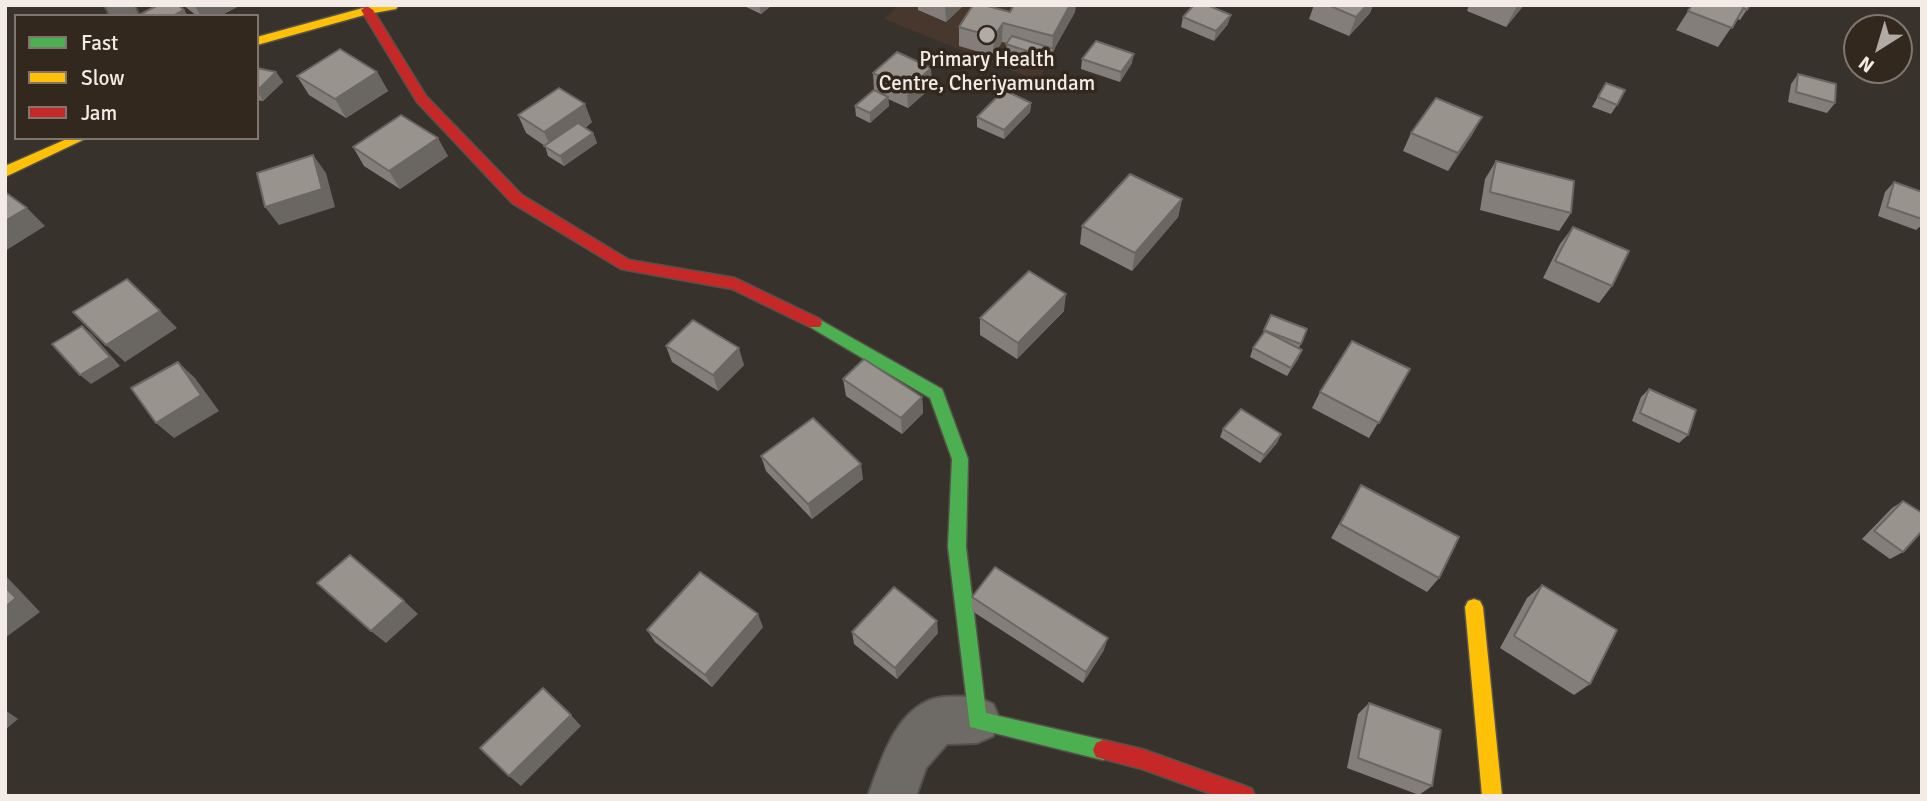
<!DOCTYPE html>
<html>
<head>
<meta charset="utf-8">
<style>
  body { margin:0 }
  #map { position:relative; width:1927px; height:801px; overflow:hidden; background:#38322d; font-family:Signika,sans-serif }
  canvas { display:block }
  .frame { position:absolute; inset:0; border:7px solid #f3ebe5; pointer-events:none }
  .legend { position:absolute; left:14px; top:14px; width:245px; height:126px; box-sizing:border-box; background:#33281e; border:2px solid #80766e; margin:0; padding:9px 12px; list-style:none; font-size:21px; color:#f3ebe5 }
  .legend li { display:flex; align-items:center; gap:14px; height:35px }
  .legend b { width:35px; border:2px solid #80766e }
  .north { position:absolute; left:1843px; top:14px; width:70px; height:70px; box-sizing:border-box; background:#33281e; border:2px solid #80766e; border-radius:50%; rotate:217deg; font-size:19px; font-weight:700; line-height:28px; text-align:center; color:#f3ebe5 }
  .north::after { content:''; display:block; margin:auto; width:24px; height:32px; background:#b2aaa5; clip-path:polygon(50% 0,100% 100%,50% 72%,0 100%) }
</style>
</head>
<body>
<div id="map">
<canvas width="1927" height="801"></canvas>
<div class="frame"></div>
<ul class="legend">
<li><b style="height:9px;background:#4caf50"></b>Fast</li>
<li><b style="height:9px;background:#ffc107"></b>Slow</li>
<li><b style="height:9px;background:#c62828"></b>Jam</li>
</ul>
<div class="north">N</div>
</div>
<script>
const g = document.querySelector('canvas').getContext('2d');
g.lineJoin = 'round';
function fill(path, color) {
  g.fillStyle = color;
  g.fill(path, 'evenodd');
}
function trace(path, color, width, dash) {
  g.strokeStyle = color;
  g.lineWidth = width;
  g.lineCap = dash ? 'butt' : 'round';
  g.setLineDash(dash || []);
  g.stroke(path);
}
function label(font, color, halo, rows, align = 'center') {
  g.font = font + ' Signika,sans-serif';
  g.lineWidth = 7;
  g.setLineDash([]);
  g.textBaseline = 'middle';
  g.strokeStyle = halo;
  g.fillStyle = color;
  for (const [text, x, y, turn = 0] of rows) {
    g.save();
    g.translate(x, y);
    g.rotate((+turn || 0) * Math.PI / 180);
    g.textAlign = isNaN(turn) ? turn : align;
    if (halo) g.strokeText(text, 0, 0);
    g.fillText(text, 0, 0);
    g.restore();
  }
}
const medical = new Path2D(`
  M899,5H1051L1062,8L1040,82L884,19Z`);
const street = new Path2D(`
  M105,5H134L139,16H110Z
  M977,697L993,704L1000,720L993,736L977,743L947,744L926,768L916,796H868C881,762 894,712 933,699C946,695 963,697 977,697Z`);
const fast = new Path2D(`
  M815,317L942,389L944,394L968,459L966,547L986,713L1103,740L1110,743L1113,750L1110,757L1103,760L970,727L948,547L952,459L930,398L810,327L808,323L810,319Z`);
const slow = new Path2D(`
  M374,5L398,6L396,9L368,14L257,45V37Z
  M69,138H87L5,177V166Z
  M1474,599L1480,601L1483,607L1502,796H1482L1465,607L1468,601Z`);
const jam = new Path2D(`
  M367,6L373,10L426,96L522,195L629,260L735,278L820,319L822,323L820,327H810L732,289L621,269L512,203L417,102L361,10Z
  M1103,740L1142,749L1245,786L1252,789L1255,796H1217L1142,769L1096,757L1093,750L1096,743Z`);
const wall = new Path2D(`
  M183,5H236L237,7L220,16H197Z
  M742,5H772L761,14Z
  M918,5H964L946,22L918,10Z
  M1314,5H1373L1370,13L1349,36L1309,19Z
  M1469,5H1524L1506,27L1467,11Z
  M1692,5H1750L1740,20L1737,19L1718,47L1676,30Z
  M1010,12H1075L1053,51V58L1047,67L1005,54L1007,43L1002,42L993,56L959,46V27Z
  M1183,17L1228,24L1214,41L1181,27Z
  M1082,59L1132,63L1120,82L1081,69Z
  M257,68L276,72L283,82L263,101L257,100Z
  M377,72L388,91L346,118L309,95L297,76Z
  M873,73L932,87L908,108L888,99L889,106L870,123L856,116L855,106L874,90Z
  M1798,74L1835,103L1827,113L1788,102L1791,84Z
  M1606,83L1617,105L1611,114L1592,107Z
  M1031,103L1030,112L1004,139L977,127V117Z
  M518,115L592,122L585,128L593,133L597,143L564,166L548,156L545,146L526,133Z
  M1482,117L1472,135L1448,171L1403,151L1411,133Z
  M353,147L448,156L400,189L364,166Z
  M1496,161L1571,213L1559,231L1480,210L1485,179Z
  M1894,182L1922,219V225L1916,230L1878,216L1885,192Z
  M1182,199L1178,217L1132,271L1080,244L1082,226Z
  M1573,227L1612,286L1599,303L1543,278L1560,244Z
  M1064,311L1017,359L980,335V318Z
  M1271,315L1307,329L1299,348L1302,350L1298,359L1287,376L1250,357L1253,348L1262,335Z
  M666,346L744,365L718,391L672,362Z
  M1410,369L1369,438L1312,408L1320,392Z
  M843,379L922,397L923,413L902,434L846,396Z
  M1649,389L1688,435L1679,443L1632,421L1641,397Z
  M1223,429L1281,434L1277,443L1260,463L1220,437Z
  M761,456L863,479L812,519L766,471Z
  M1361,485L1439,578L1427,592L1331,538Z
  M1903,501V552L1890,559L1862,539L1892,508Z
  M1542,585L1590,684L1574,695L1500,648L1527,598Z
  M972,597L1104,650L1083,683L972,611Z
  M763,627L712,687L655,642L647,630Z
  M852,632L938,633L897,679L854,644Z
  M1369,703L1432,786L1419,795L1347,768L1358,714Z`);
const shadedWall = new Path2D(`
  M194,5H236L237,7L220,16H201Z
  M759,5H772L761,14Z
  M945,5H964L946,22Z
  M1070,5H1076L1075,12L1053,51V58L1047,67L1048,58L1052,52L1053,36Z
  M1367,5H1373L1370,13L1349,36L1356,17Z
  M1518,5H1524L1506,27L1516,8Z
  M184,10L188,16H173Z
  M1231,15L1228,24L1214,41L1216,31Z
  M1003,23L1002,42L993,56L994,37Z
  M1134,54L1132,63L1120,82L1121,72Z
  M931,68L932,87L908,108L907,90Z
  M276,72L283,82L263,101L257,91Z
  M377,72L388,91L346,118L335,99Z
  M888,97L889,106L870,123V113Z
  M1031,103L1030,112L1004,139V130Z
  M585,104L592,122L552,150L544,132Z
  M1482,117L1472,135L1448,171L1458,153Z
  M593,133L597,143L564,166L560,156Z
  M438,138L448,156L400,189L389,171Z
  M313,155L326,173L335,207L279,225L265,207Z
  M1182,199L1178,217L1132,271L1135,253Z
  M27,208L45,226L5,251V221Z
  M1066,294L1064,311L1017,359L1018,343Z
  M160,311L177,328L125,362L106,345Z
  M82,326L92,334L120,366L91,384L80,375Z
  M739,348L744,365L718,391L713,375Z
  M1302,350L1298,359L1287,376L1291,368Z
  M178,362L195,378L219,411L174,438L156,423Z
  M922,397L923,413L902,434L901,418Z
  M1281,434L1277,443L1260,463L1264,455Z
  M861,464L863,479L812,519L808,504Z
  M5,575L40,612L5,638Z
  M404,601L418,614L386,643L371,631Z
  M758,614L763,627L712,687L705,675Z
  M937,621L938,633L897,679L895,668Z
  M1108,638L1104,650L1083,683L1086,672Z
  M5,710L18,719L5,730Z
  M571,715L581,726L521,786L509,776Z`);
const building = new Path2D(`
  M158,5H178L184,10L173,16H143L141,14Z
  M973,5H984L1010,12L1014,5H1070L1053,36L1003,23L994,37L959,27Z
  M1194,5H1207L1231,15L1216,31L1183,17Z
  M1328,5H1367L1356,17Z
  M1692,5H1745L1732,28L1688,11Z
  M1745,5H1750L1747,10L1743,8Z
  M1012,36L1054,49L1048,58L1006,44Z
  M1096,41L1134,54L1121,72L1082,59Z
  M340,49L377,72L335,99L297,76Z
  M897,52L931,68L907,90L873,73Z
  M257,68L276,72L257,91Z
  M1798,74L1836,84L1835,103L1796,92Z
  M1606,83L1625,90L1617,105L1598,97Z
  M559,88L585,104L544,132L518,115Z
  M874,90L888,97L870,113L855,106Z
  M1004,90L1031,103L1004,130L977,117Z
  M1436,98L1482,117L1458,153L1411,133Z
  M401,115L438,138L389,171L353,147Z
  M578,123L593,133L560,156L544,146Z
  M313,155L322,189L265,207L257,173Z
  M1496,161L1574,181L1571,213L1490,192Z
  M1130,174L1182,199L1135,253L1082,226Z
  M1894,182L1922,192V219L1887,207Z
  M5,192L27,208L5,221Z
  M1573,227L1629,251L1612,286L1555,261Z
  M1029,271L1066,294L1018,343L980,318Z
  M127,279L160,311L106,345L73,312Z
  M1271,315L1307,329L1301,344L1264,330Z
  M693,320L739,348L713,375L666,346Z
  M82,326L110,357L80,375L52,344Z
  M1265,331L1302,350L1291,368L1253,348Z
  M1352,341L1410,369L1379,423L1320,392Z
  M864,359L922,397L901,418L843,379Z
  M178,362L201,395L156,423L131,388Z
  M1649,389L1696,410L1688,435L1640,413Z
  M1241,409L1281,434L1264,455L1223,429Z
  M813,418L861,464L808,504L761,456Z
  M1361,485L1459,537L1439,578L1340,524Z
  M1903,501L1922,513V531L1903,552L1874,531Z
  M350,555L404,601L371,631L317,583Z
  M995,567L1108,638L1086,672L972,597Z
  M700,572L758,614L705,675L647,630Z
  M1542,585L1617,630L1590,684L1514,636Z
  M5,587L16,598L5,607Z
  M894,587L937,621L895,668L852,632Z
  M543,688L571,715L509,776L480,748Z
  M1369,703L1441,730L1432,786L1358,758Z`);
const markers = [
  [987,35,9,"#b2aaa5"]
];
const farPoinames = [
  ["Primary Health",987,60],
  ["Centre, Cheriyamundam",987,84]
];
fill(medical, '#47372d');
trace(street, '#55514b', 4);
trace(fast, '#55514b', 3);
trace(slow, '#55514b', 3);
trace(jam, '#55514b', 3);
fill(street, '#6e6a66');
fill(fast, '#4caf50');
fill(slow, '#ffc107');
fill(jam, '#c62828');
fill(wall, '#837e79');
fill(shadedWall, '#6a6763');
fill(building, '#98938d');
trace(building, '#6a6763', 2);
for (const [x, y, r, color] of markers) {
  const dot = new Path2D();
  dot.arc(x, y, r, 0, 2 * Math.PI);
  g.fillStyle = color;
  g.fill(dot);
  trace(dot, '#33281e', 2.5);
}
label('21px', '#f3ebe5', '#33281e', farPoinames);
</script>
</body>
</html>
